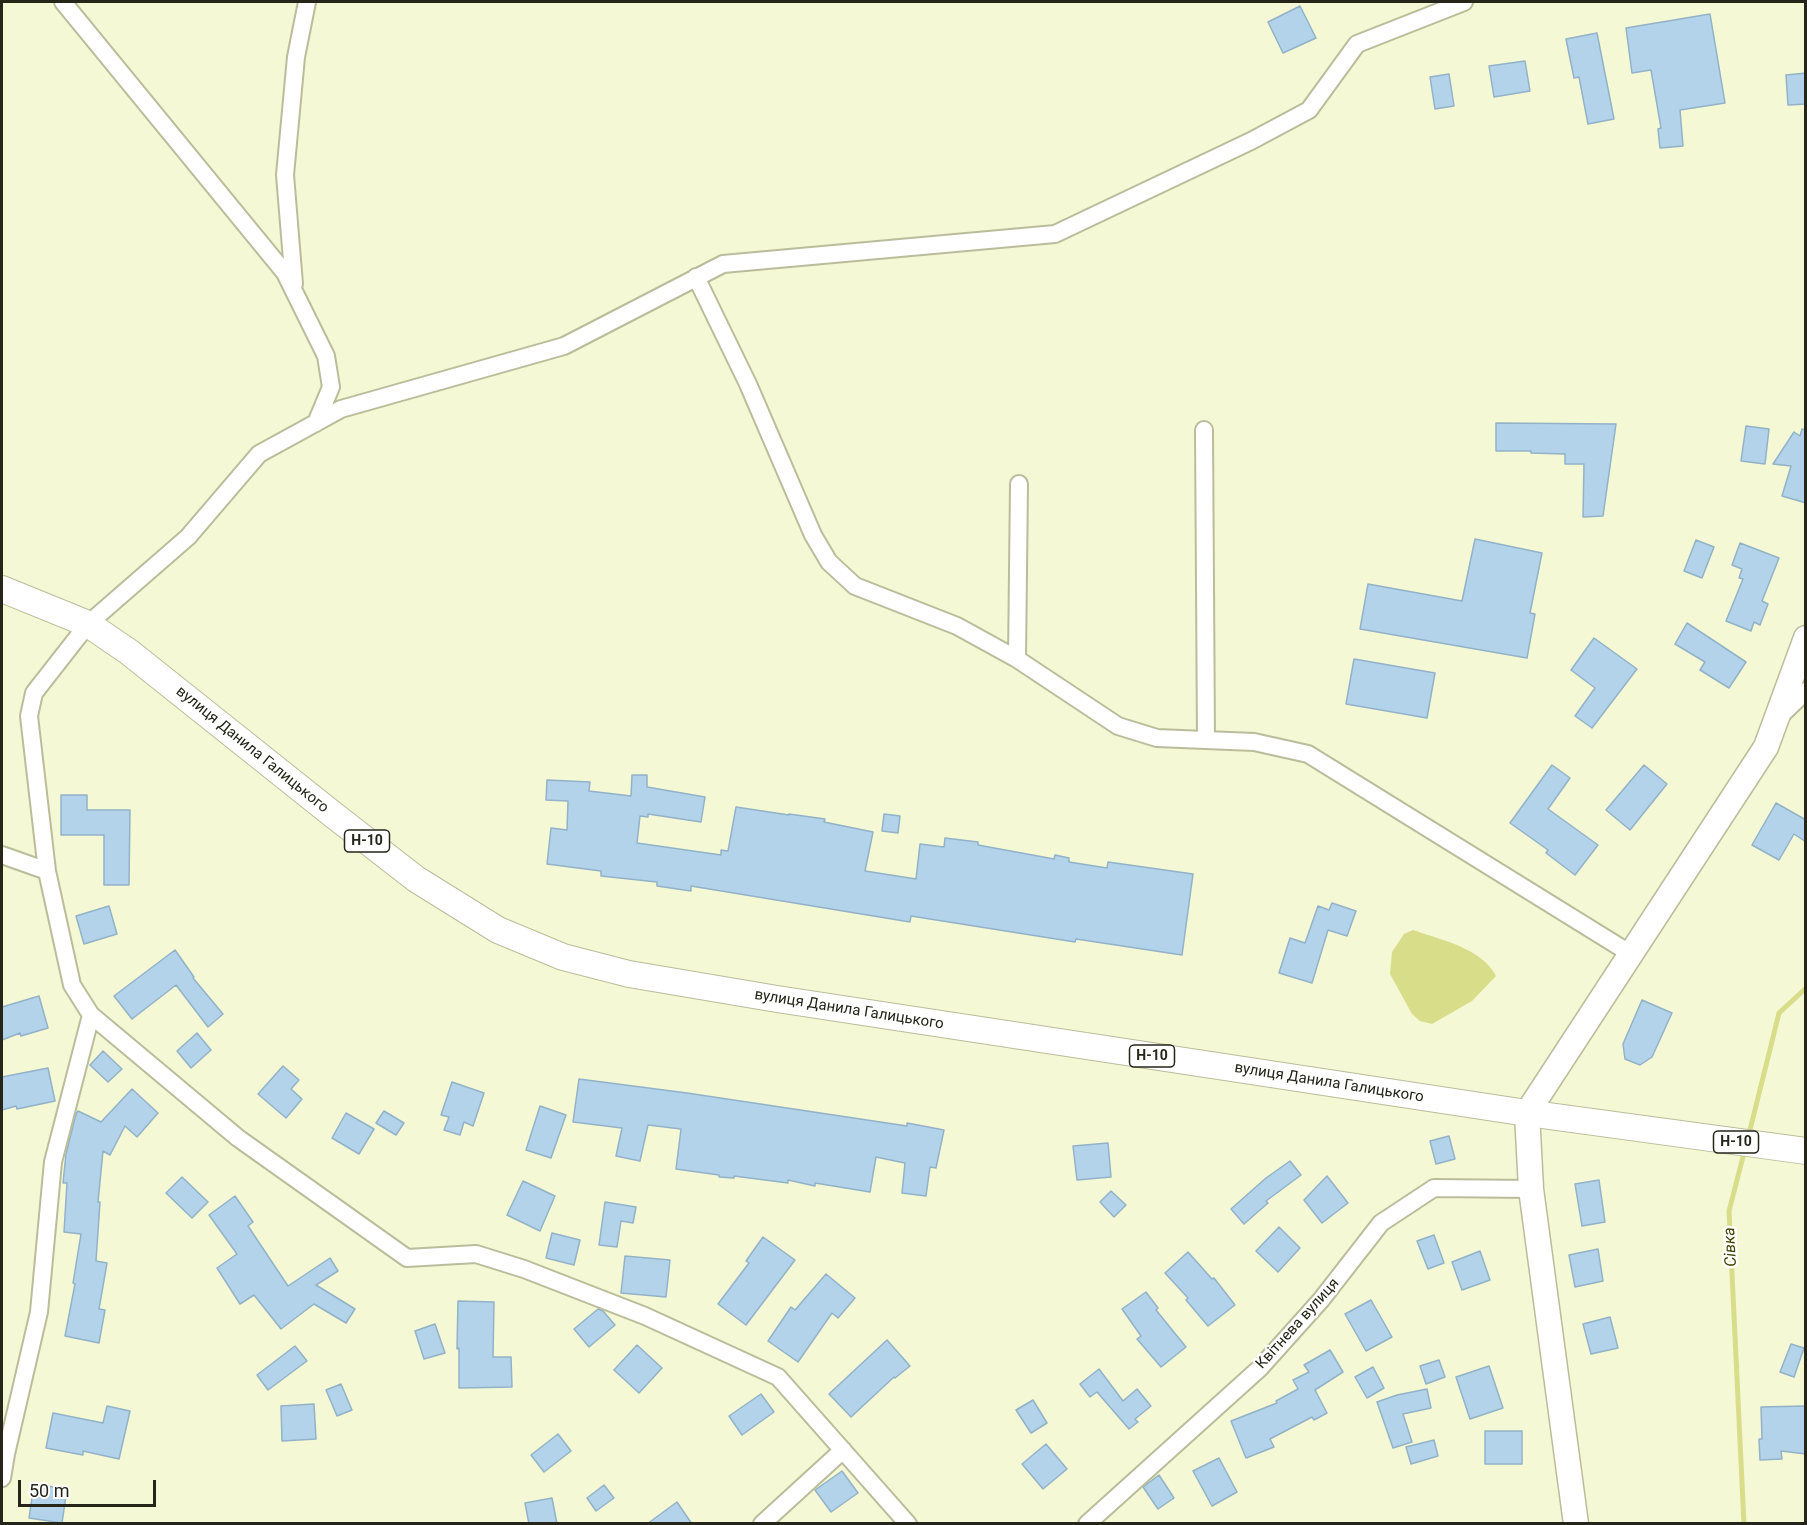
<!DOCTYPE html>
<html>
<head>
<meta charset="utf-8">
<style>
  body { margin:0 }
  #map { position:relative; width:1807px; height:1525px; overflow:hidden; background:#f5f8d4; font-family:Roboto,sans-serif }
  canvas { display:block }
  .frame { position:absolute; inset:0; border:3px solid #252619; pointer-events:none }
  .scale { position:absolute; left:18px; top:1480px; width:138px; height:27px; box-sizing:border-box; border:3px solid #252619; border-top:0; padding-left:8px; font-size:18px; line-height:21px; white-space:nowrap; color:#252619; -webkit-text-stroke:4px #fff; paint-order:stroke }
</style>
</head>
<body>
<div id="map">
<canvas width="1807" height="1525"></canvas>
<div class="frame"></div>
<div class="scale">50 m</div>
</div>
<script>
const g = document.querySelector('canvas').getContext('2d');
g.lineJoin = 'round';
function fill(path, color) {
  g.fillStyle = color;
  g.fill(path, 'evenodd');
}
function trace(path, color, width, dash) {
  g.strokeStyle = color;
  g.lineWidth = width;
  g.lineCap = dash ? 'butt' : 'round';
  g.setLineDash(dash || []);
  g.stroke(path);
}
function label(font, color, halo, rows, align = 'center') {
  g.font = font + ' Roboto,sans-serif';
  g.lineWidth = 5;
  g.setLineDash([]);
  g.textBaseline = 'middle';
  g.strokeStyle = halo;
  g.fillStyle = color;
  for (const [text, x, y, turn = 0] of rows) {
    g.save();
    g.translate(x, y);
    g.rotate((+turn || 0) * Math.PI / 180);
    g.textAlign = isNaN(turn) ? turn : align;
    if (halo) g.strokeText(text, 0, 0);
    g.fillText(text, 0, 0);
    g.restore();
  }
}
const water = new Path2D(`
  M1413,930C1441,940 1482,948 1496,976L1472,1001L1432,1024L1420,1021L1412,1014L1390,974L1392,952L1404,934Z`);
const stream = new Path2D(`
  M1748,1138L1779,1013L1806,988
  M1744,1524L1729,1211L1745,1149`);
const building = new Path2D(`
  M1300,6L1316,38L1283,53L1268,22Z
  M1710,14L1725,103L1680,110L1683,146L1660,148L1658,129L1661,128L1651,70L1632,73L1626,28Z
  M1597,33L1614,119L1588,124L1579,77L1574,78L1566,39Z
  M1525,61L1530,91L1494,97L1489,66Z
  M1806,73V104L1788,105L1786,75Z
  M1449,74L1454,106L1435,109L1430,77Z
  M1496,423L1616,424L1603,516L1583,517L1584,464H1565V454L1531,453V451H1496Z
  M1746,426L1769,429L1765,464L1741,461Z
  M1802,429L1806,430V503L1782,496L1791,466L1773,464L1794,432L1800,436Z
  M1475,539L1542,553L1530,613L1535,614L1527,658L1360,629L1368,584L1462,601Z
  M1696,540L1714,547L1702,578L1684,571Z
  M1740,543L1779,558L1762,601L1768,604L1760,625L1754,622L1751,631L1726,621L1743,579L1739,578L1742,569L1732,565Z
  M1687,623L1746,662L1729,688L1700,670L1705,662L1675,644Z
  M1594,638L1637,669L1592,728L1575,716L1595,688L1571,670Z
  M1354,659L1435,673L1427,718L1346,704Z
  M1552,765L1570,778L1548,809L1598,845L1575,875L1546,853L1548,850L1510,823Z
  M1644,765L1667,784L1630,830L1606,810Z
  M632,775H647V787L705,797L701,822L648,814V817L640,816L637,843L721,855V850L728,851L736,807L789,815V814L825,819L824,822L873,832L865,871L916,879L920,844L944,847L945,838L978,842V845L1054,859L1055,855L1069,858V862L1107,868L1108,862L1193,874L1182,955L1076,939L1075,942L911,916L910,922L691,886V891L657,886V882L601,876V871L547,864L551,828L567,830L568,801L546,800L547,780L590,782L589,791L631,796Z
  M61,795H87V810H130L129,885H104V835H61Z
  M1776,803L1806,820V842L1794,834L1779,860L1752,845Z
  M884,814L900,816L898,833L882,831Z
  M1332,903L1356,911L1347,936L1328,930L1312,983L1279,973L1290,938L1305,943L1318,906L1329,910Z
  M109,906L117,934L84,944L76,916Z
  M175,950L194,977L193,978L223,1014L208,1027L176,985L132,1019L114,996Z
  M39,996L48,1028L21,1036L20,1033L2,1040V1007Z
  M1642,1000L1672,1013L1652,1057L1640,1065L1625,1059L1623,1044Z
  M197,1033L211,1050L191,1068L177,1051Z
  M103,1051L122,1069L108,1082L90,1065Z
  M283,1066L299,1080L291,1089L302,1099L286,1118L258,1094Z
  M48,1068L55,1101L17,1109L16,1106L2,1110V1077Z
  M579,1079L687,1093L907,1126V1123L944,1130L936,1168L930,1167L926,1196L902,1193L905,1163L876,1157L870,1192L815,1183V1186L788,1180V1183L734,1176V1178L719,1177V1175L676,1169L681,1129L648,1125L640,1161L616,1156L622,1128L573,1122Z
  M452,1082L484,1093L473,1126L464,1122L460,1135L444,1130L449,1117L441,1115Z
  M132,1089L158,1113L137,1137L125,1126L110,1155L103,1151L98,1202H100L96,1261L107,1263L99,1309L105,1310L99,1343L65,1336L75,1284L73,1283L81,1234L64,1232L67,1183H63L66,1154L76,1114L78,1111L101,1122Z
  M540,1106L566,1115L551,1158L526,1150Z
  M384,1111L404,1123L396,1135L376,1123Z
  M346,1113L374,1129L359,1154L332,1138Z
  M1449,1136L1455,1159L1436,1164L1430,1141Z
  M1108,1143L1111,1177L1077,1180L1073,1146Z
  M1290,1161L1301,1175L1266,1201L1268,1203L1244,1224L1231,1209L1266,1178Z
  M1327,1176L1348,1203L1322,1223L1304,1200Z
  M182,1177L208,1202L192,1218L166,1193Z
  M1599,1180L1605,1222L1582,1226L1575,1184Z
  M523,1181L555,1196L540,1231L507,1215Z
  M1111,1191L1126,1205L1114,1217L1100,1202Z
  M235,1196L253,1222L248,1226L288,1286L330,1258L338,1271L316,1285L355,1309L346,1323L314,1304L281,1329L254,1295L240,1304L217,1268L237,1254L209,1215Z
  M605,1202L636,1207L633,1223L621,1221L617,1247L599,1245Z
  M1279,1227L1300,1248L1278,1272L1256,1251Z
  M552,1233L580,1240L574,1265L546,1258Z
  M1434,1235L1444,1263L1428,1269L1417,1241Z
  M763,1237L795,1260L746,1325L718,1304L749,1263L746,1261Z
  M1598,1249L1603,1281L1575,1287L1569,1255Z
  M1480,1251L1490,1280L1462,1290L1452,1262Z
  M1188,1252L1212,1279L1214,1278L1235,1305L1208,1326L1186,1300L1188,1298L1165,1273Z
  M625,1256L670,1260L666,1297L621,1293Z
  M826,1274L855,1298L838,1318L832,1313L798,1362L768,1341L791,1307L795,1310Z
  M1146,1292L1158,1308L1156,1310L1186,1347L1161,1367L1137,1339L1141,1336L1122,1309Z
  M1371,1300L1392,1337L1366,1351L1345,1314Z
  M458,1301L494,1302L493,1357H511L512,1387L459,1388V1348L457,1349Z
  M598,1309L603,1311L615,1325L589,1347L574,1329Z
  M1610,1317L1618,1348L1591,1354L1583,1324Z
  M435,1324L445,1353L424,1359L415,1331Z
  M887,1340L910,1366L895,1378L894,1377L851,1417L829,1394Z
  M1791,1344L1804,1348L1794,1377L1780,1372Z
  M637,1345L662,1368L639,1393L614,1370Z
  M295,1346L307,1361L268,1390L257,1375Z
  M1330,1350L1343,1372L1315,1390L1327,1413L1314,1420L1312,1417L1270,1439L1274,1447L1246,1458L1231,1421L1277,1403L1276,1401L1298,1389L1293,1380L1309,1372L1304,1365Z
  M1439,1360L1445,1377L1426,1384L1420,1366Z
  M1489,1366L1503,1408L1470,1419L1456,1377Z
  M1373,1367L1384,1388L1367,1398L1355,1377Z
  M1099,1369L1123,1401L1137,1389L1151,1406L1135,1419L1138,1422L1129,1429L1097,1392L1090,1397L1080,1384Z
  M341,1384L352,1410L337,1416L326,1390Z
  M1427,1389L1431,1408L1403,1414L1412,1442L1393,1448L1377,1402L1397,1395Z
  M761,1394L774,1412L742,1435L729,1416Z
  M1033,1400L1047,1423L1031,1433L1016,1410Z
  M314,1404L316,1439L282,1441L281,1406Z
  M107,1406L130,1411L119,1459L83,1451V1455L46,1448L53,1413L103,1423Z
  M1806,1406V1454L1781,1451L1782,1459L1760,1460L1759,1439H1762L1761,1407Z
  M1485,1431H1522V1464H1485Z
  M558,1434L571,1451L544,1472L531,1455Z
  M1434,1440L1438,1456L1411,1464L1406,1447Z
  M1046,1444L1067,1469L1043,1489L1022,1464Z
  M1219,1458L1237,1492L1212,1506L1193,1471Z
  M842,1471L858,1493L831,1512L815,1490Z
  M1159,1475L1174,1498L1158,1509L1143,1487Z
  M34,1484L67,1489L62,1523L29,1518Z
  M604,1485L614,1498L596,1511L587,1498Z
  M552,1498L557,1524H529L525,1503Z
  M677,1502L692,1524H647Z`);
const street = new Path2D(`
  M63,2L285,273L326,356L331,387L316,423
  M696,277L748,384L813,535L829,562L855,586L957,626L1017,659L1118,726L1157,738L1254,742L1308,754L1631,954
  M294,284L285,175L296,57L307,2
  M1204,430L1206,740
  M1017,659L1019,484
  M1780,716L1806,691
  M2,855L47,871
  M2,1478L6,1454L39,1312L53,1162L91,1015
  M762,1524L843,1450
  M908,1524L778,1377L645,1316L524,1269L476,1254L407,1258L238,1138L91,1015L72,985L47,871L29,716L34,693L88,624L188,537L259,454L341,409L564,346L723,264L1055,234L1251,141L1309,110L1357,44L1464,2
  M1087,1524L1260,1368L1321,1300L1381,1223L1434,1188L1531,1189`);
const secondary = new Path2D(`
  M1576,1524L1531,1189L1527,1113L1766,747L1806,638`);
const primary = new Path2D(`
  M2,589L88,624L129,652L331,813L416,879L498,930L563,957L629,974L777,999L1527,1113L1806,1151`);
const shields = [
  [367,841,45],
  [1152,1056,45],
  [1736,1142,45]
];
const shieldNames = [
  ["Н-10",367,841],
  ["Н-10",1152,1056],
  ["Н-10",1736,1142]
];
const streetNames = [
  ["вулиця Данила Галицького",252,750,39],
  ["вулиця Данила Галицького",849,1010,9],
  ["вулиця Данила Галицького",1329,1083,9],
  ["Квітнева вулиця",1298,1324,-48]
];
const waterNames = [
  ["Сівка",1731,1247,-93]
];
fill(water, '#d8dd8a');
trace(stream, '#d8dd8a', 5);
fill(building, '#b2d3e9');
trace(building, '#92b2c7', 1.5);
trace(street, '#babd9b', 20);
trace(secondary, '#babd9b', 27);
trace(primary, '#babd9b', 28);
trace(street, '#fff', 16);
trace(secondary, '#fff', 24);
trace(primary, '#fff', 26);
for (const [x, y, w] of shields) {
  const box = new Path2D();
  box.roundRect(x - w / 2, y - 11, w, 22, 4.5);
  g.fillStyle = '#fff';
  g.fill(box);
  trace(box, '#252619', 1.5);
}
label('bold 14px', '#252619', null, shieldNames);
label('15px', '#252619', '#fff', streetNames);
label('italic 16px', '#414200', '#fff', waterNames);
</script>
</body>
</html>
